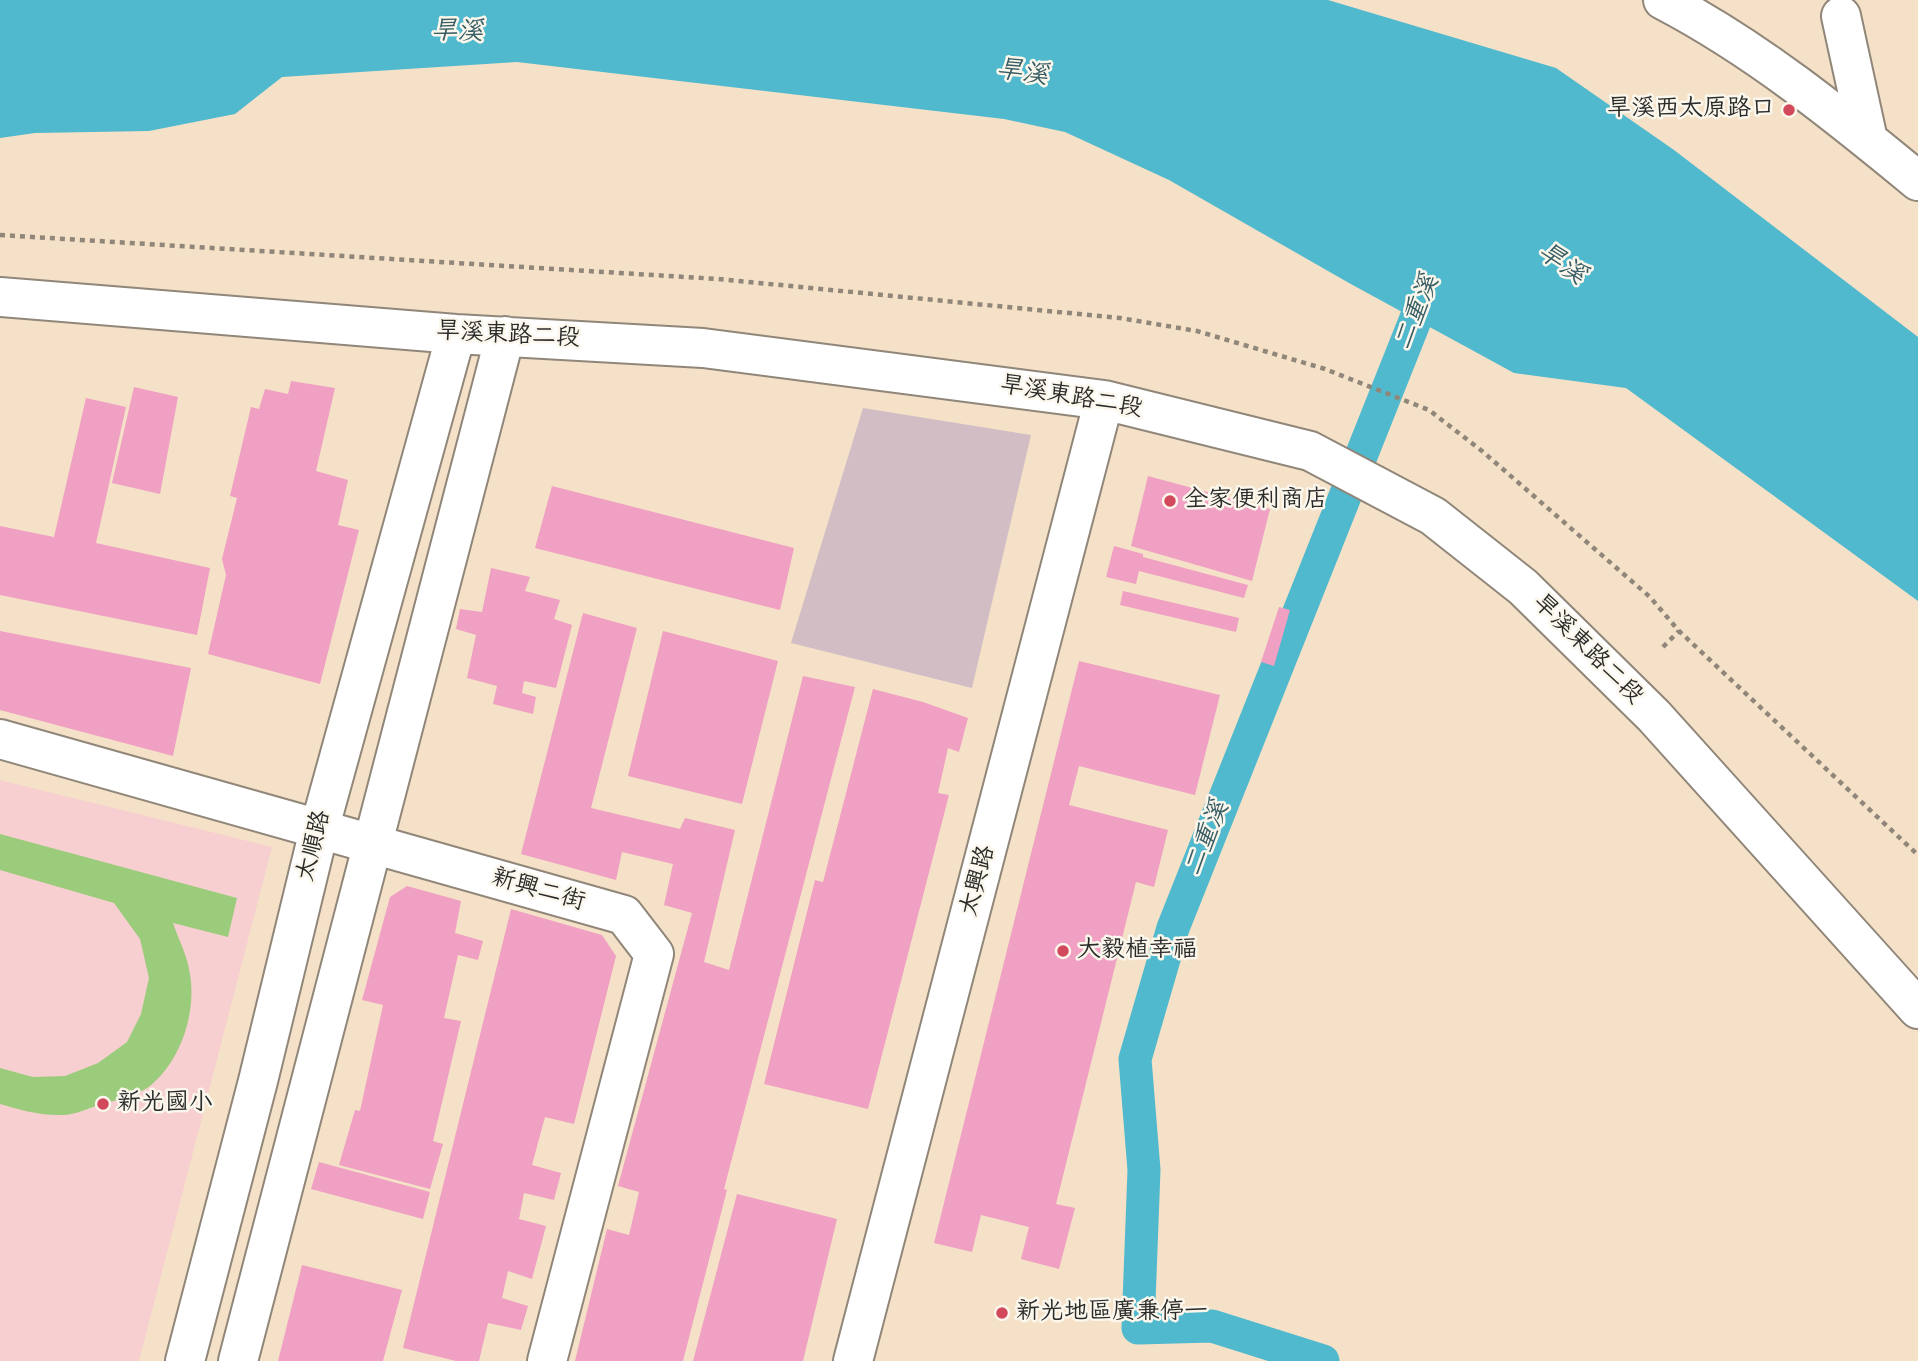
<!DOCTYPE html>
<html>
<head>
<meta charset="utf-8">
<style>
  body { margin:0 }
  canvas { display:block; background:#f4e1c7 }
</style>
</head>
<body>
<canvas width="1918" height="1361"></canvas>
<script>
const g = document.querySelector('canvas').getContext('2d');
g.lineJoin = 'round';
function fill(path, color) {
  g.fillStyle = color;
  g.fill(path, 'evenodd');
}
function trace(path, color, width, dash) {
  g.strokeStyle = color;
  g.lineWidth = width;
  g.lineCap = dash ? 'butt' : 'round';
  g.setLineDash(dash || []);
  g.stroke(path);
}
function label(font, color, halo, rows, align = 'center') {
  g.font = font + ' "Architects Daughter","LXGW WenKai TC",sans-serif';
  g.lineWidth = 5;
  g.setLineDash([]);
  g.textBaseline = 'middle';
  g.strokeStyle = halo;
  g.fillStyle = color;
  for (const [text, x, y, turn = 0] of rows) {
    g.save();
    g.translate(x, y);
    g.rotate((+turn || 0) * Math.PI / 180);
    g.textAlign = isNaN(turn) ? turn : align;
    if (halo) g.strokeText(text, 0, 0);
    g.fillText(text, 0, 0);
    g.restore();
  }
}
const built = new Path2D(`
  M0,780L272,847L139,1361H0Z`);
const industrial = new Path2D(`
  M863,408L1031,435L972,688L791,643Z`);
const green = new Path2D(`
  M0,834L237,898L228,937L173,923C178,938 186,953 189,969C198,1009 182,1060 150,1086C136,1096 116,1100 100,1105C88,1108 75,1115 63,1115C42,1116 20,1110 0,1104V1068L33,1077L65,1076L98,1063L127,1042L141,1014L149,978L140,939L114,903L0,870Z`);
const water = new Path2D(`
  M0,0H1328L1556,68L1674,150L1918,337V601L1626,388L1514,373L1349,283L1169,180L1065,132L1004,119L517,62L282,77L235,114L149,131L35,133L0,138Z`);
const canal = new Path2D(`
  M1323,1361L1212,1326L1138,1328L1144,1170L1135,1059L1173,928L1432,278`);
const building = new Path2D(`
  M291,381L335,388L316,471L348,480L338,525L359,530L320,684L208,654L226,575L222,559L237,498L230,496L251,407L259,409L265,389L288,394Z
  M134,387L178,397L160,494L112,483Z
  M86,398L126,407L96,543L210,568L197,635L0,595V526L54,537Z
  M1148,476L1270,509L1252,581L1131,546Z
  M552,486L794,548L780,610L535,548Z
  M1114,546L1143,554V557L1248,585L1244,598L1139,571L1136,584L1106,577Z
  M491,568L530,577L525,591L560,600L554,619L572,625L556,688L524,681L522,693L536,697L533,714L493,704L497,686L467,678L476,635L456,629L460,609L482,612Z
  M1123,591L1239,618L1236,632L1120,605Z
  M1279,607L1290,610L1274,666L1261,662Z
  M583,613L637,628L591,808L680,829L685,818L735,830L704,962L729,970L803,676L855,687L724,1189L727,1190L683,1361H575L607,1229L629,1235L639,1192L618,1186L692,913L664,905L673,864L622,852L616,880L521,854Z
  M0,631L191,668L173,756L0,710Z
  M663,631L778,661L742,804L628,776Z
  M1079,661L1220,695L1195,795L1079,766L1069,805L1168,830L1154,887L1136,882L1056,1204L1075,1208L1059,1269L1021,1259L1029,1227L981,1215L972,1252L934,1243Z
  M873,689L923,702L968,718L959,752L948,748L938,793L949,795L868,1109L764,1084L815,880L823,882Z
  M407,886L461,901L455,933L483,941L478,960L458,955L444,1018L461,1021L433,1141L443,1144L430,1189L339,1165L355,1110L360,1111L383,1005L362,1000L390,897Z
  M511,909L602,935L616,956L574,1124L545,1117L532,1165L561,1173L554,1200L524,1193L519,1219L546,1226L532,1279L508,1271L502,1298L528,1306L521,1330L488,1323L479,1361H456L403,1348Z
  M319,1162L430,1192L423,1219L311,1189Z
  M737,1194L837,1219L803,1361H693Z
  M302,1265L402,1290L383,1361H278Z`);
const path = new Path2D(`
  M0,235L718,279L1120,318L1197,331L1325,369L1429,410L1482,451L1650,597L1679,631L1918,855
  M1663,647L1679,631`);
const minor = new Path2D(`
  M1663,0C1755,48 1838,115 1918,181
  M1841,16L1868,140
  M0,297L456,334L703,348L1104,400L1310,451L1433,516L1523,587L1654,716L1918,1009
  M0,739L624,915L654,954L547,1361
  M185,1361L258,1081L319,830L456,334
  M238,1361L505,336
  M853,1361L1104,400`);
const markers = [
  [1789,110,7,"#d1495b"],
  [1170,501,7,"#d1495b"],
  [1063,951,7,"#d1495b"],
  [103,1104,7,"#d1495b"],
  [1002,1313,7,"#d1495b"]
];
const poiNames = [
  ["旱溪西太原路口",1775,110,"right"],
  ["全家便利商店",1184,501],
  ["大毅植幸福",1077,951],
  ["新光國小",117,1104],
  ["新光地區廣兼停一",1016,1313]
];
const streetNames = [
  ["旱溪東路二段",508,336,3],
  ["旱溪東路二段",1071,398,10],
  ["旱溪東路二段",1587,650,45],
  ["太順路",315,846,-76],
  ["太興路",979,881,-75],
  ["新興二街",538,891,16]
];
const waterNames = [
  ["旱溪",457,33,1],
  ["旱溪",1022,74,8],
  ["旱溪",1561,265,35],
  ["二重溪",1418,313,-68],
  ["二重溪",1208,839,-68]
];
fill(built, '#f7cfd0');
fill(industrial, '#d2bdc5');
fill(green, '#9bcc7c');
fill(water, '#50b9ce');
trace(canal, '#50b9ce', 33);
fill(building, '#f0a0c2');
trace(minor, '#908679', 42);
trace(path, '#908679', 4.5, [5, 5]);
trace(minor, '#fff', 38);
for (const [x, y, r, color] of markers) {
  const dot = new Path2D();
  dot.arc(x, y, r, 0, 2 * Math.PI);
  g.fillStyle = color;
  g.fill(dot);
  trace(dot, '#fbf7ec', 2.5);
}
label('24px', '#2b2b2b', '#fbf7ec', poiNames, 'left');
label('24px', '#2b2b2b', '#fbf7ec', streetNames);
label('italic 26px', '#385d64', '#fbf7ec', waterNames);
</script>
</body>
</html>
